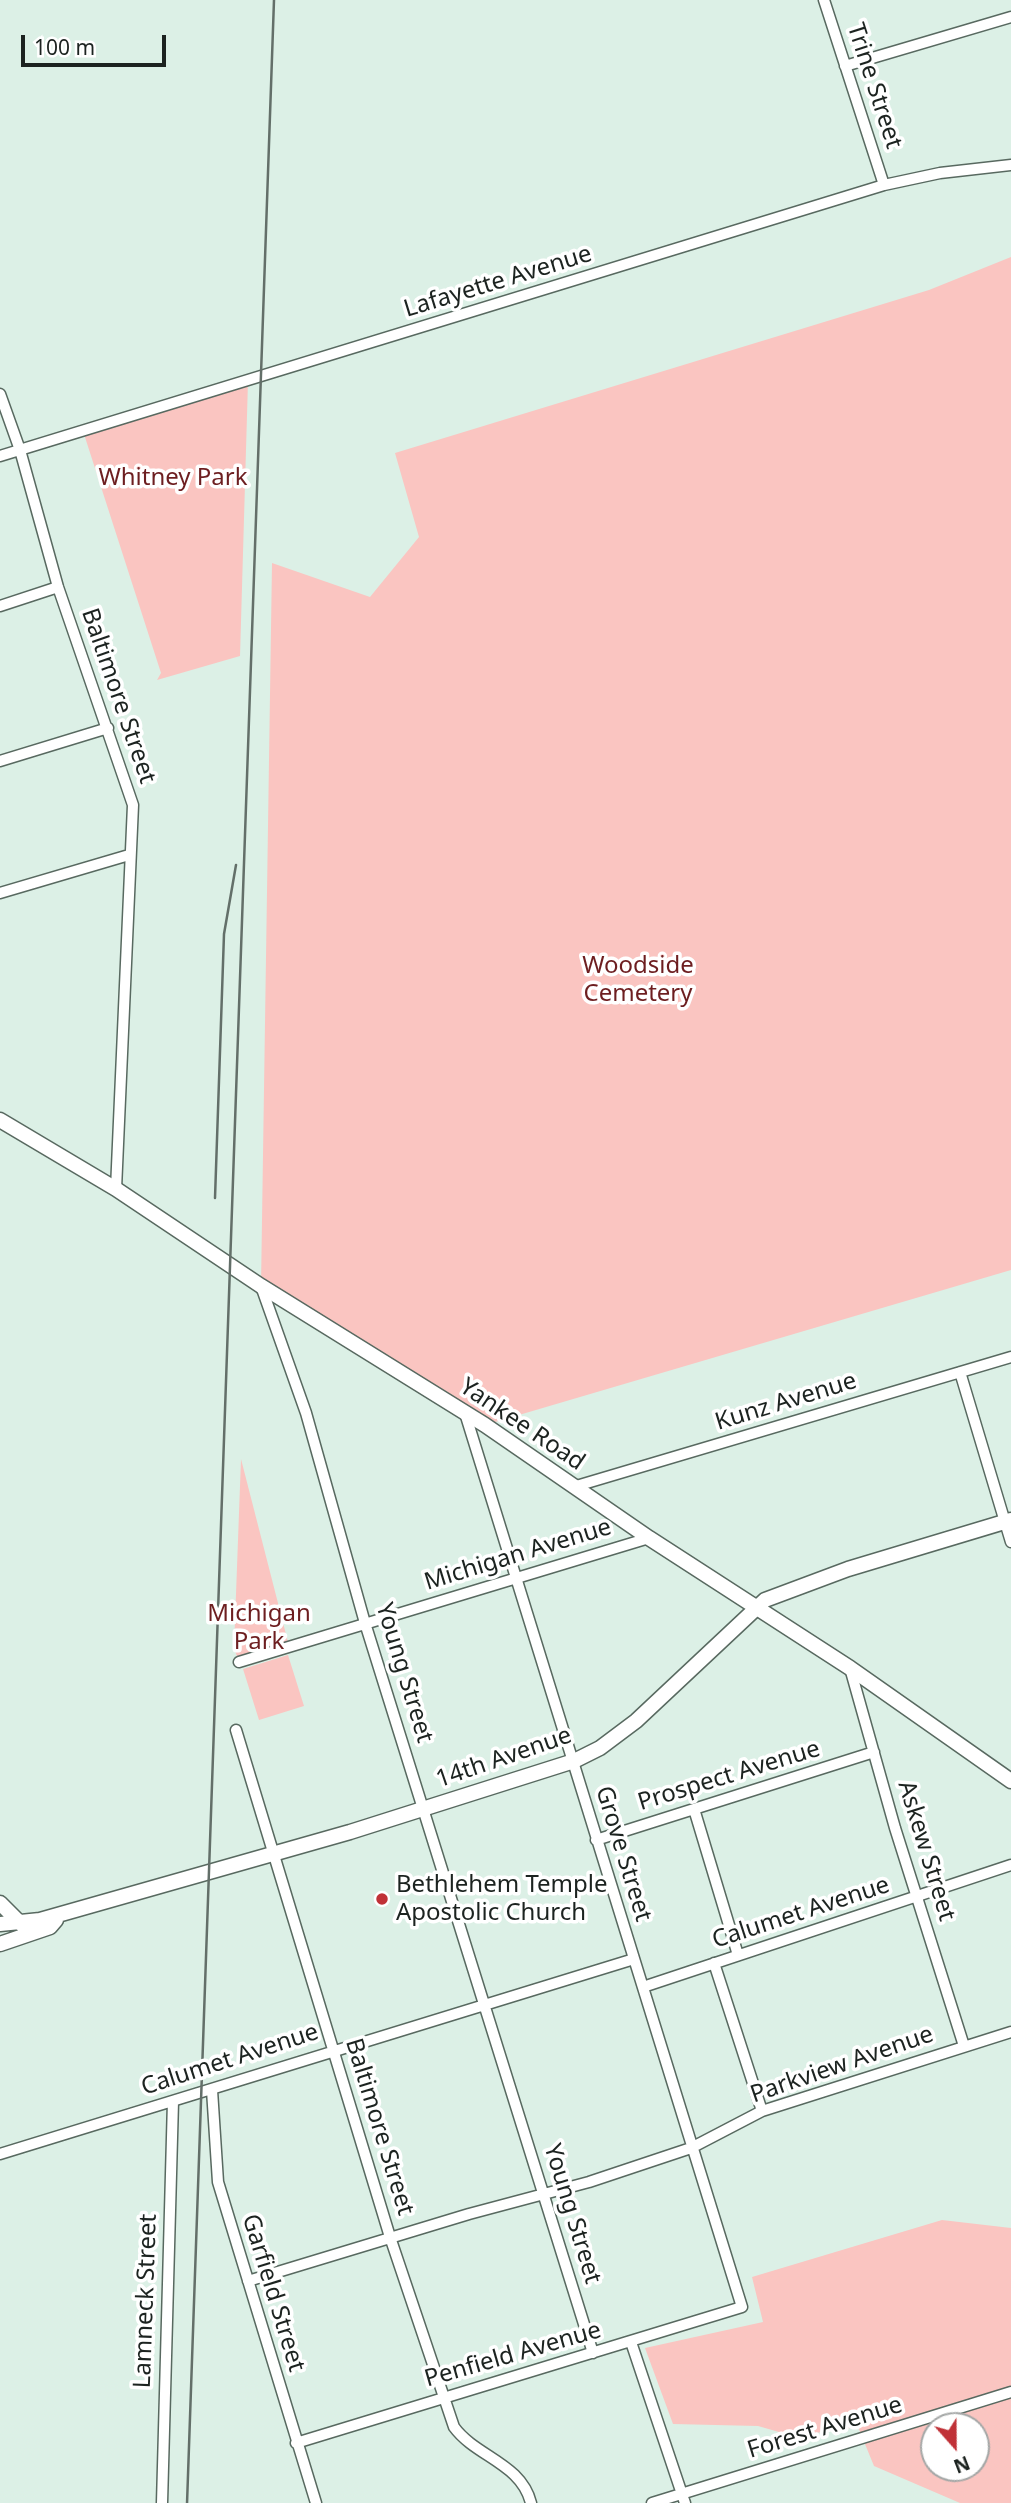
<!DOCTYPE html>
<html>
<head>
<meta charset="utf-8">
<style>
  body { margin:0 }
  #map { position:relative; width:1011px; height:2503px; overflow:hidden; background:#dcf0e6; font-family:"Noto Sans",sans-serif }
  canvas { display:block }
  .north { position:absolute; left:920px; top:2412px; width:70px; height:70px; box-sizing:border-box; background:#fff; border:2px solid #a4a7a6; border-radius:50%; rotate:159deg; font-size:19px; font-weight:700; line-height:28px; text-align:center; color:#1c2320 }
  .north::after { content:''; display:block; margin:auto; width:24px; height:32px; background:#c03137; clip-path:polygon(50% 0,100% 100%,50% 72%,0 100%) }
  .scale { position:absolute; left:21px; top:35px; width:145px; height:32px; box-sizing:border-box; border:4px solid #1c2320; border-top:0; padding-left:9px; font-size:21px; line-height:24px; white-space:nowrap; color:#1c2320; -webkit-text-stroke:5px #fff; paint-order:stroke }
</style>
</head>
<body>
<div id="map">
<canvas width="1011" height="2503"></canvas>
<div class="north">N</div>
<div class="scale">100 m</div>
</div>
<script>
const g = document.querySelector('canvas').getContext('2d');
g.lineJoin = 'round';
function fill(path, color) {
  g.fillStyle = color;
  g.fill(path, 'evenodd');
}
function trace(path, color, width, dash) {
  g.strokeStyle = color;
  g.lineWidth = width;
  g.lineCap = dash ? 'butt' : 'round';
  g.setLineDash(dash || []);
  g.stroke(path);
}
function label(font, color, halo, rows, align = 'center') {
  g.font = font + ' "Noto Sans",sans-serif';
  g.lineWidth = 7;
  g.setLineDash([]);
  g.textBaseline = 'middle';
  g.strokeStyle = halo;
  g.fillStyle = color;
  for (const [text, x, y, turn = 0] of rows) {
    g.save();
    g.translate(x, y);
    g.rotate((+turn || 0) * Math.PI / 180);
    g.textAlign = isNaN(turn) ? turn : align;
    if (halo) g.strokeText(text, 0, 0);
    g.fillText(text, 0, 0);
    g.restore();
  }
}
const green = new Path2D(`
  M1011,257V1270L485,1425L261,1286L272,563L370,597L419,537L395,453L929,290Z
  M248,381L240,656L157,680L161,673L83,431Z
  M241,1459L289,1646L239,1662L234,1648Z
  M288,1655L304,1706L259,1720L243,1669Z
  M942,2220L1011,2228V2503H960L874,2466L858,2427L793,2436L758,2426L673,2424L645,2348L763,2322L752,2277ZM934,2426H976V2468H934Z`);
const street = new Path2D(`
  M824,0L884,185
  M845,66L1011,17
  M0,394L20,450L58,587L133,805L116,1189
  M0,456L884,185L940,173L1011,165
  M0,606L58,587
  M0,761L108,728
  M0,893L129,855
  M261,1286L306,1413L365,1623L593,2353
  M960,1372L1011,1542
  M573,1487L1011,1357
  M239,1662L649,1538
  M850,1668L895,1828L964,2046
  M236,1730L390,2237L454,2427C476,2457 521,2463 531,2503
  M694,1809L738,1955
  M596,1840L874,1752
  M714,1963L762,2111
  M643,1987L1011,1865
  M212,2090L218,2182L316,2503
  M0,2154L634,1959
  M248,2281L469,2214L589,2182L691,2148L762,2111L1011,2032
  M631,2342L685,2503
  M296,2443L742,2307L465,1413
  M162,2503L173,2101
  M652,2503L1011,2392`);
const secondary = new Path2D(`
  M0,1120L116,1189L261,1286L485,1425L649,1538L850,1668L1011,1781
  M0,1903L21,1924
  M0,1924L40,1920L350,1832L574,1761L600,1748L636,1721L765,1600L848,1569L1011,1520
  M0,1944L50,1927L56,1920`);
const rail = new Path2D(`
  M215,1198L224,934L236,865
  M187,2503L274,0`);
const markers = [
  [382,1899,7,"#c03137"]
];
const streetNames = [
  ["Trine Street",874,86,72],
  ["Lafayette Avenue",498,282,-17],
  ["Baltimore Street",118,696,71],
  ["Kunz Avenue",786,1402,-17],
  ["Yankee Road",522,1425,34],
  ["Michigan Avenue",518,1555,-17],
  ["Young Street",404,1673,73],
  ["14th Avenue",504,1758,-19],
  ["Prospect Avenue",729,1776,-17],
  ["Askew Street",926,1851,73],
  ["Grove Street",623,1854,73],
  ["Calumet Avenue",801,1913,-18],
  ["Calumet Avenue",230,2060,-18],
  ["Parkview Avenue",842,2065,-19],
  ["Baltimore Street",379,2127,73],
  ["Young Street",572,2214,73],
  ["Garfield Street",273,2293,73],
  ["Lamneck Street",146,2301,-88],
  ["Penfield Avenue",513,2355,-16],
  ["Forest Avenue",825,2428,-17]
];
const parkNames = [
  ["Whitney Park",173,478],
  ["Woodside",638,966],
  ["Cemetery",638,994],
  ["Michigan",259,1614],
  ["Park",259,1642]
];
const poiNames = [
  ["Bethlehem Temple",396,1885],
  ["Apostolic Church",396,1913]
];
fill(green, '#fac5c1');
trace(street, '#586960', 13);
trace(secondary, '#586960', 17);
trace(street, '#fff', 10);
trace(secondary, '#fff', 14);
trace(rail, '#636f69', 2.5);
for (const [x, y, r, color] of markers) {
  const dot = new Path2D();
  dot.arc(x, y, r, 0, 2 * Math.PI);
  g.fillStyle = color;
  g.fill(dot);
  trace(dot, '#fff', 2.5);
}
label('24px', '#1c2320', '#fff', streetNames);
label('24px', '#6d1e20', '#fff', parkNames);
label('24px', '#1c2320', '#fff', poiNames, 'left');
</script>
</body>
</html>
